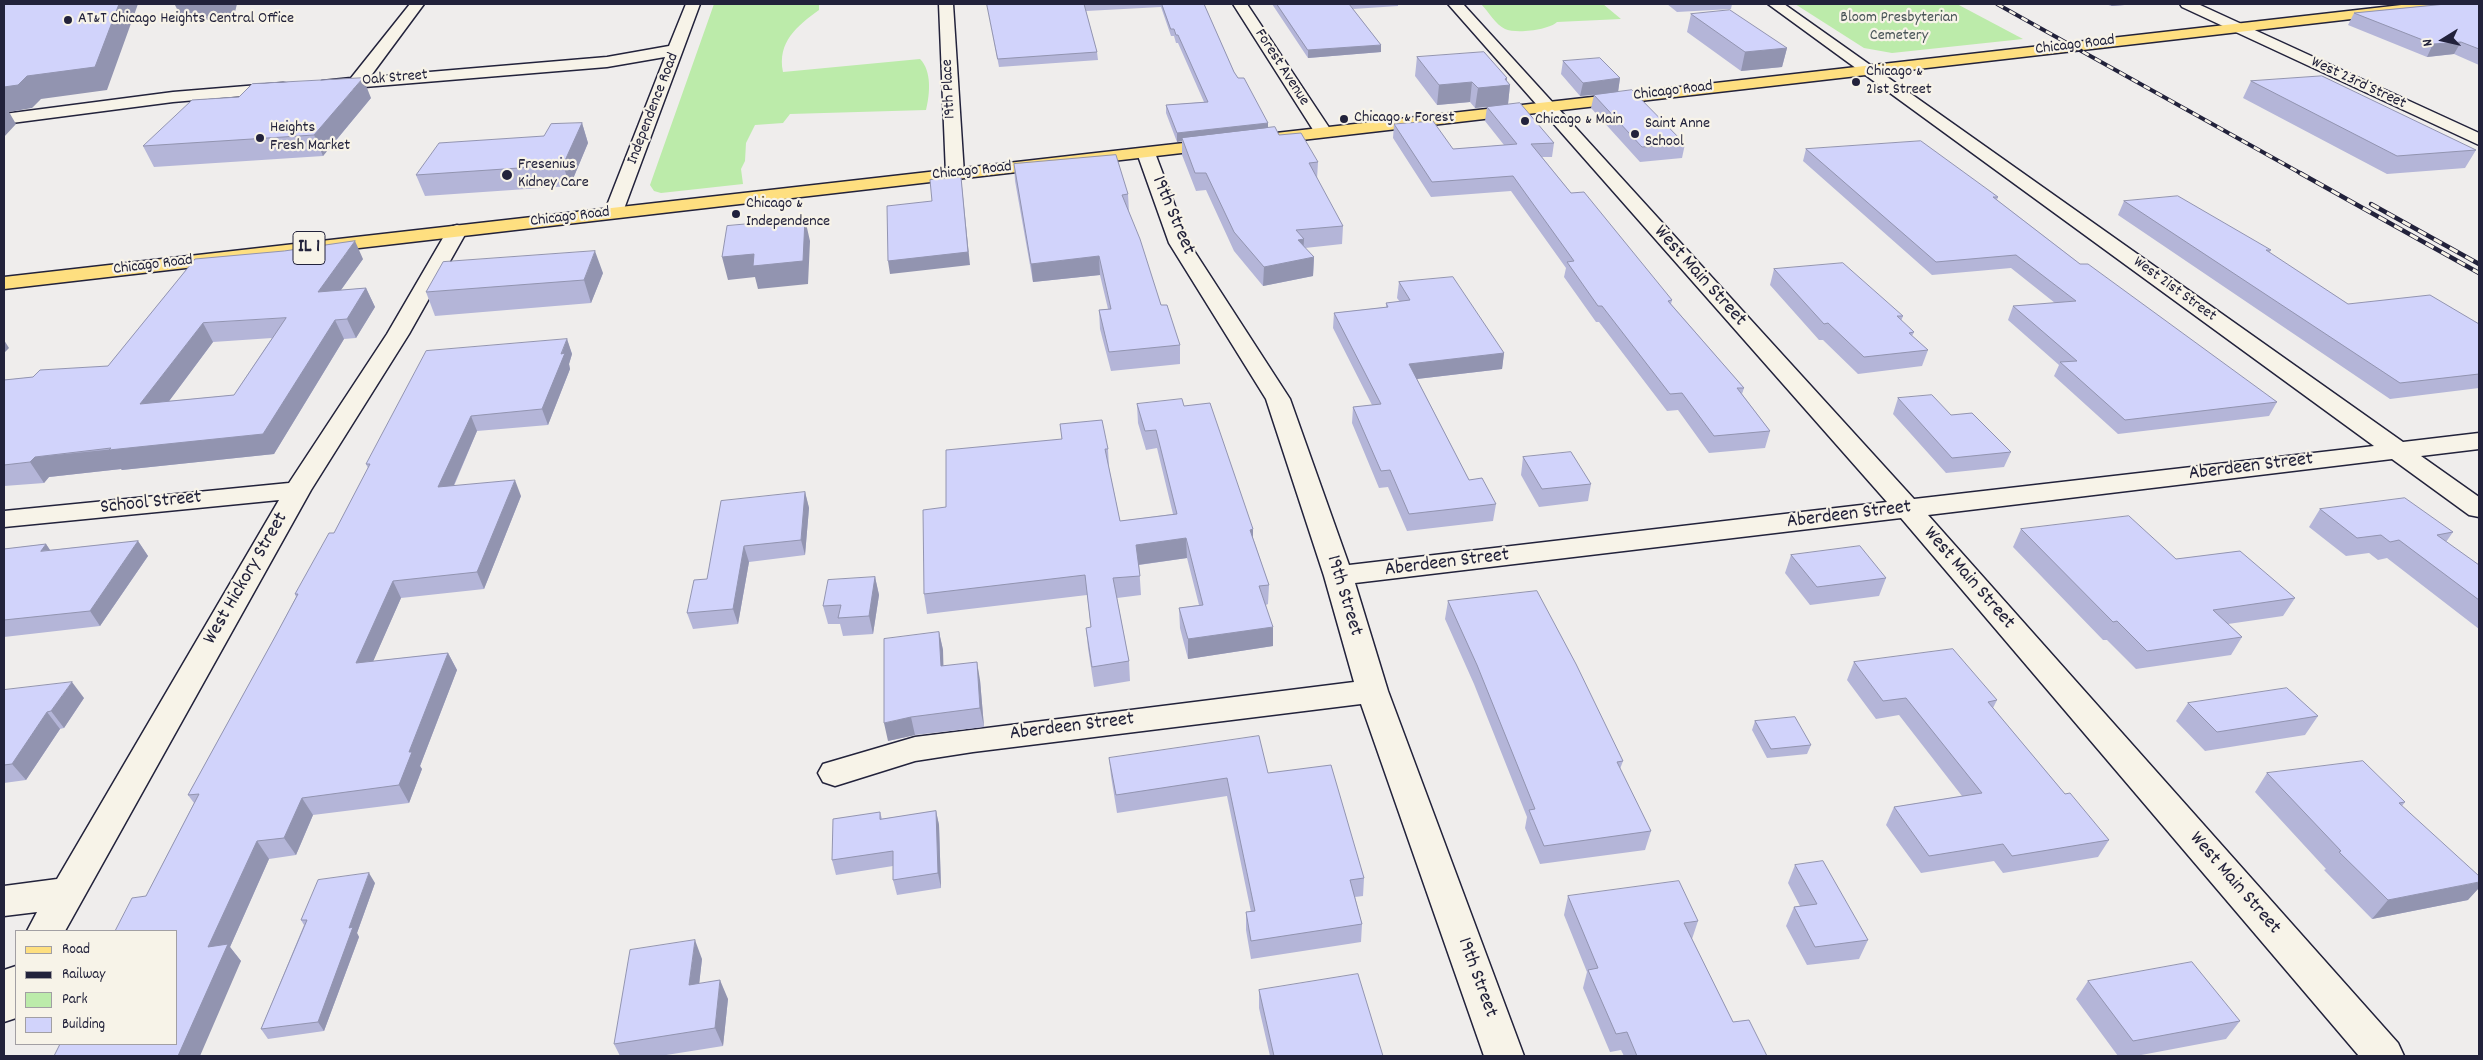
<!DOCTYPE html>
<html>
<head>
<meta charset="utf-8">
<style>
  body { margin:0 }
  #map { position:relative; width:2483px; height:1060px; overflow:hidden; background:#efedec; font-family:Dekko,sans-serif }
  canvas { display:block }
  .frame { position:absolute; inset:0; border:5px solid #22223b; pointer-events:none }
  .legend { position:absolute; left:15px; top:930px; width:162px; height:115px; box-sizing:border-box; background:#f7f3e8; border:1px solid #a29fa3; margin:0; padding:6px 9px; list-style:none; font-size:15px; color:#22223b }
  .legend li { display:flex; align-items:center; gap:10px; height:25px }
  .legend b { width:25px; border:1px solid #a29fa3 }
  .north { position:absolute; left:2418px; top:15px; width:50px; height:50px; -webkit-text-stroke:4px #f7f3e8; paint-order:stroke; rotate:260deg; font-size:14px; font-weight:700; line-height:20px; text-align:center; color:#22223b }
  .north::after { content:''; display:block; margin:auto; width:18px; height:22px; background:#22223b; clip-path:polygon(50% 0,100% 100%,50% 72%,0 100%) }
</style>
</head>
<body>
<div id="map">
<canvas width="2483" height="1060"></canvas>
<div class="frame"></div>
<ul class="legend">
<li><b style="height:6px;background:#fedf80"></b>Road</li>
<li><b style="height:6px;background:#22223b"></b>Railway</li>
<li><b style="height:14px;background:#bcebaa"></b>Park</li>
<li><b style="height:14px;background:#d1d3fb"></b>Building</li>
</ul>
<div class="north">N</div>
</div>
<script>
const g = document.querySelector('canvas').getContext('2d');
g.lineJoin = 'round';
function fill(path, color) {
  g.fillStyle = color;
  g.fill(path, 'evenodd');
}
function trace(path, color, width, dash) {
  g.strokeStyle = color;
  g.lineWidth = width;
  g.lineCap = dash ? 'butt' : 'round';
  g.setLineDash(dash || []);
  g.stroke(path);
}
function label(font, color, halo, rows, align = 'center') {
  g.font = font + ' Dekko,sans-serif';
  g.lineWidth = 4.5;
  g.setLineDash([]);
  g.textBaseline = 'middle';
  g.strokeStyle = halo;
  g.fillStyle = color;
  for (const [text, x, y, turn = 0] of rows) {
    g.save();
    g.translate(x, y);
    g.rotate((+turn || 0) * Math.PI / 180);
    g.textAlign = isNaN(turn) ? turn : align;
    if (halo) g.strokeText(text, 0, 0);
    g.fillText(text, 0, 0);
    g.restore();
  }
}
const green = new Path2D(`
  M714,4H819V10C797,26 777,42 783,72L920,59C932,71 930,94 926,110L790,114L783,123L755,125L746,143L745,161L741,169L743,184L661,193L654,191L650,185Z
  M1481,4H1603L1621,19L1557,22C1549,30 1516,34 1505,29C1496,25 1488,11 1481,4Z
  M1795,4H1957L2023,39L1892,53L1864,48Z`);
const minor = new Path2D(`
  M410,4H424L370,77L607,57L669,46L686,4H700L621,217H607L604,213L665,57L607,67L328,90L322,89L320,85L322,81L351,78Z
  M939,4H953L964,174L962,178H948L946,174Z
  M1233,4H1247L1332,132L1329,136H1317Z
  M1448,4H1463L1914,499L2374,446L1768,4H1784L2403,442L2479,433V449L2421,456L2479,497V517L2469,515L2392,459L1928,515L2398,1043L2404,1056H2359L1901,518L1355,583L1388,691L1524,1056H1484L1361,704L973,752L915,761L835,786L823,782L818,773L823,764L915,737L1354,682L1324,576L1266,399L1169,243L1137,153L1140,149H1152L1155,153L1189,243L1290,399L1349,565L1887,502Z
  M2180,4H2198L2479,133V145L2182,7Z
  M283,83L289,84L291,88L289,92L173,102L4,124V114L173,92Z
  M457,225L464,227L467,231L409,334L311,490L65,931H27L37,912L4,916V886L57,879L279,500L4,527V511L289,483L387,334L447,231L450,227Z
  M16,966V1018L4,1022V970Z`);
const primary = new Path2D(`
  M2410,4H2454L2447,8L1267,144L1261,143L1258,139L1261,135L1267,134Z
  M1219,139L1225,140L1228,144L1225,148L4,289V277Z`);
const railFar1 = new Path2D(`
  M1997,4L2302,174`);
const rail = new Path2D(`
  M2300,173L2479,273
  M2371,204L2479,264`);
const wall = new Path2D(`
  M987,4H1204L1234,72L1268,123V128L1279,135L1318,162L1317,179L1343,226L1342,244L1305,248L1314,257L1313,276L1263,286L1234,251L1206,190L1196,191L1182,155V141L1177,142L1166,113V105L1204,102L1178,43H1176L1174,36H1171L1161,7L1086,11L1097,52L1098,60L999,67Z
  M1272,4H1398V6L1353,9L1381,45V52L1308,58Z
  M1667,4H1732L1731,9L1677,12Z
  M2106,4H2138L2111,6Z
  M2433,4H2479V65L2454,54L2427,57L2348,25L2354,13L2432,5Z
  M1691,14L1787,48L1782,67L1741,71L1687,32Z
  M1417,57L1507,78V81L1510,85L1508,104L1554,143L1552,157H1542L1571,193L1672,300L1671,304L1744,388L1742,394L1770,431L1765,448L1709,453L1678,410L1667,411L1599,322H1596L1564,277L1566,268L1511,191L1431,197L1393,138L1394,124L1453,149L1504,145L1485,121L1487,107L1475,108L1470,102L1437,105L1415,76Z
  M1563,61L1620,78L1618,92L1685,144L1682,158L1640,162L1591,108L1594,95L1580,96L1561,74Z
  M2251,81L2476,150L2465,168L2387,174L2243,98Z
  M371,98L323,156L154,167L143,146Z
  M582,123L588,143L570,186L425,196L416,175L544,136Z
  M1806,149L1998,197L1997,200L2080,264L2277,402L2269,416L2118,434L2054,376L2059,365L2008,320L2013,306L2055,303L2011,268L1932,275L1803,161Z
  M1014,164L1128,194L1129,212L1161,305L1180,345V364L1111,371L1100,329L1099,310L1108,309L1100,275L1033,282L1015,181Z
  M2124,201L2271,250L2269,253L2348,304L2479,324V388L2390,399L2118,215Z
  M195,259H363L341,290L366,288L375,307L356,338L344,339L274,454L122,470L121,469L49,477L44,483L4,486V380L33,377L108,366ZM272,338L234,395L169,401L213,342Z
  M1774,269L1903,316L1901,321L1914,332L1912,336L1928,350L1922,366L1858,374L1823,340H1819L1770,285Z
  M603,273L591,303L435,316L426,292Z
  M1399,282L1504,353L1502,369L1417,379L1469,480L1496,504L1493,521L1407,531L1388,487L1379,488L1352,423L1353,407L1372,405L1333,328L1334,313L1386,307V303L1400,302L1397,298Z
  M567,339L572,354L569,364L570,369L548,425L477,431L454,486L521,496L484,589L401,598L373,661L448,653L457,670L420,766L422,769L409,803L313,815L296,855L269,859L230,947L241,961L176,1044L146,896L194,803L188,795L276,635L296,597L295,594L334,533L368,468L366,464Z
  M1898,398L1951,415L2011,452L2004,467L1946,473L1893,414Z
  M1137,404L1184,406L1253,538L1269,585L1268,604L1266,605L1273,646L1188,659L1180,628L1179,608L1199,605L1187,558L1139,565L1141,595L1117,598L1129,661L1130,681L1094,687L1088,648L1086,628H1091L1087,595L927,614L924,594L946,507L1062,439L1060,424L1108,449L1109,468L1120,521L1173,514L1157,448L1146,450L1138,423Z
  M1523,457L1591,484L1588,501L1539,507L1521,475Z
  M805,492L809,508L805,555L749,562L738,624L693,629L687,613L707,579Z
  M2320,509L2453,532L2446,542L2479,565V629L2387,558L2378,560L2369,553L2346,556L2309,527Z
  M2021,529L2176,559L2295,598L2283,616L2228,624L2242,637L2231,655L2136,669L2107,640H2103L2013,547Z
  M138,541L148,556L100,626L4,637V549L46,544L50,550Z
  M1791,555L1886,578L1879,596L1810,605L1785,573Z
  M875,577L879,595L873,634L843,636L840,624H828L823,606Z
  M1448,601L1623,761L1620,769L1651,831L1645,850L1540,864L1525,828L1527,817L1474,684L1445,619Z
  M939,632L943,650V666L980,680L984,727L915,735L888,741Z
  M1854,662L1997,700L1993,708L2065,794L2109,840L2098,857L2003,873L1994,861L1921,873L1886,825L1894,807L1962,796L1899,715L1876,719L1847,680Z
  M4,690L84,698L64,728L60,729L26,780L4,783Z
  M2188,703L2318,716L2305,735L2205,751L2176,721Z
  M1755,721L1811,745L1807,754L1767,758L1752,730Z
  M1109,758L1268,773L1364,878L1363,896L1355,897L1362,924L1361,942L1251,959L1246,930V912H1251L1227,796L1117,813L1111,776Z
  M2267,773L2405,802L2402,806L2468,900L2372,919L2324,870L2326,869L2255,792Z
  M936,811L939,825L941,888L897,895L893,880V866L836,875L832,860L880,812L882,819Z
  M1795,865L1868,940L1859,959L1807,965L1786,926L1794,907L1800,906L1788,883Z
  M375,883L357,933L359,937L324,1031L268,1039L261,1029L304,925L301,920Z
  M1568,896L1698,921L1692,939L1733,1022L1767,1056H1624L1621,1050L1610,1052L1583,988L1587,972L1564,915Z
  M702,959L699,984L728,999L723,1046L660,1056H620L614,1044Z
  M2088,981L2240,1021L2226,1039L2136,1056H2118L2076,999Z
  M1259,990L1383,1056H1270L1259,1008Z`);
const shadedWall = new Path2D(`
  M119,4H138L107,90L41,99L32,108L9,112L16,124L4,137V87Z
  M184,4H237L234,16L184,23L175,5Z
  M2112,4H2138L2111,6Z
  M2461,42L2454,54L2427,57L2433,44Z
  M1381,45V52L1308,58V50Z
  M1787,48L1782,67L1741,71L1745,52Z
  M363,78L371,98L323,156L314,135Z
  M1507,78L1506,85H1510L1508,104L1475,108L1478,88Z
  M1620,78L1618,92L1580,96L1583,83Z
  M1472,82L1470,102L1437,105L1439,85Z
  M582,123L588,143L570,186L563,165Z
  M1268,123V132L1182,138V141L1177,142V133Z
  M961,177L970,265L890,274L888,261Z
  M805,219L810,241L808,284L758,289L755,277L728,280L722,257Z
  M1304,239L1303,258L1298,240Z
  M355,241L363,259L326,311L318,292Z
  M595,251L603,273L591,303L584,280Z
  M1099,256L1100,275L1033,282L1031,264Z
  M1314,257L1313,276L1263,286L1264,267Z
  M366,288L375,307L356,338L347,319Z
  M335,320L344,339L274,454L122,470L121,469L49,477L44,483L30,462L35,457L263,434Z
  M203,323L213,342L152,424L140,404Z
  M567,339L572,354L569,364L570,369L548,425L542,409Z
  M4,340L9,348L4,353Z
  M1504,353L1502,369L1408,380L1409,364Z
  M471,416L477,431L446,503L438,487Z
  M515,480L521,496L484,589L477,572Z
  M805,492L809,508L805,555L801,540Z
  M1253,529V549L1250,530Z
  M1186,538L1187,558L1137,565L1136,545Z
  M138,541L148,556L100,626L90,611Z
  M46,544L56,559L41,551Z
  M744,546L749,562L738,624L733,609Z
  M875,577L879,595L873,634L869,616Z
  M393,581L401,598L365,680L356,663Z
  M1273,627V646L1188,659V639Z
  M939,632L943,650L944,685L941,666Z
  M448,653L457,670L420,766L422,769L409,803L399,785L409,752Z
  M977,662L980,680L984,727L980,708Z
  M72,682L84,698L64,728L51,711Z
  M47,712L60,729L26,780L12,764Z
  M911,717L915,735L888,741L884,723Z
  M302,798L313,815L296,855L284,838Z
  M936,811L939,825L941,888L938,873Z
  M257,841L269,859L230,947L241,961L200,1056H178L208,947Z
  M369,873L375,883L357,933L359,937L324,1031L318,1022L349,928Z
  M2479,882V888L2468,900L2372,919L2388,900Z
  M695,940L702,959L697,1003L689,985Z
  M720,980L728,999L723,1046L715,1028Z`);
const building = new Path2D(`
  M4,4H119L95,67L27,76L18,85L4,87Z
  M987,4H1084L1097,52L998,59Z
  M1162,4H1204L1234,72L1238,78H1244L1268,123L1177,133L1166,105L1208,102L1178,35H1176L1174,29H1171Z
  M1277,4H1349L1381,45L1308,50Z
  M2445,4H2479V49L2461,42L2433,44L2354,13L2446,4Z
  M1730,10L1787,48L1745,52L1691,14Z
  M1484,52L1507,78L1505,79L1510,85L1478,88L1472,82L1439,85L1417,57Z
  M1600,58L1620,78L1583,83L1563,61Z
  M2322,76L2476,150L2397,156L2251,81Z
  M363,78L314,135L143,146L192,100L239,97L252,84Z
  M1632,90L1685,144L1642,147L1594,95Z
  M1520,103L1554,143L1531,144L1571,193L1584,192L1672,300L1668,301L1744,388H1737L1770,431L1714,436L1682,393L1670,394L1602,306H1598L1567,262L1574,261L1513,176L1432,182L1394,124L1433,121L1453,149L1517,144L1487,107Z
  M582,123L563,165L416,175L439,143L544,136L551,124Z
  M1275,127L1279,135L1301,133L1318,162L1309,163L1343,226L1296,230L1304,239L1298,240L1314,257L1264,267L1234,232L1206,173H1195L1182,138Z
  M1921,141L1998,197H1993L2080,264H2088L2277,402L2125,420L2060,362L2077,361L2013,306L2076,301L2016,255L1936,262L1806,149Z
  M1116,155L1128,194L1122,195L1140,239L1161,305H1167L1180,345L1109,352L1099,310L1111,309L1099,256L1031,264L1014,164Z
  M961,177L968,252L888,261L887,206L932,201L930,180Z
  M2178,196L2271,250H2266L2348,304L2430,295L2479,324V374L2400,383L2124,201Z
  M805,219L803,261L753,266L754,254L722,257L727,226Z
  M355,241L318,292L366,288L347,319L335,320L263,434L109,450L111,448L35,457L30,462L4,465V380L33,377L40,370L108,366L195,259L284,251ZM286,318L234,395L140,404L203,323Z
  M595,251L584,280L426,292L443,262Z
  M1843,263L1903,316H1897L1914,332L1909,333L1928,350L1864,357L1828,323L1824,324L1774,269Z
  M1453,277L1504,353L1409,364L1469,480L1482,478L1496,504L1409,514L1390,470L1381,471L1353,407L1381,404L1334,313L1388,307L1386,303L1410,300L1399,282Z
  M567,339L561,354L565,353L542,409L471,416L438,487L515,480L477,572L393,581L356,663L448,653L409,752H412L399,785L302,798L284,838L257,841L208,947L228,944L178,1056H54L60,1044H176V931H115L132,898L146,896L199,794L188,795L276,635L298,594H295L329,533H334L370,464H366L426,351Z
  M1932,395L1951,415L1972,413L2011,452L1952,458L1898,398Z
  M1182,399L1184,406L1210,403L1253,529L1250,530L1269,585L1259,586L1273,627L1188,639L1179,608L1203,605L1186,538L1136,545L1140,576L1113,578L1129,661L1092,667L1086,628L1091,627L1085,575L924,594L923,510L946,507V450L1062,439L1060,424L1102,420L1108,449H1105L1120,521L1177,514L1156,430L1145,431L1137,404Z
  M1571,452L1591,484L1542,489L1523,457Z
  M805,492L801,540L744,546L733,609L687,613L694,580L707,579L721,501Z
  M2405,498L2453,532L2437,535L2479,565V600L2399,540L2390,542L2381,535L2357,538L2320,509Z
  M2129,516L2176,559L2240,551L2295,598L2213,610L2242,637L2147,651L2117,621L2113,622L2021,529Z
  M138,541L90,611L4,620V549L46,544L41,551Z
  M1860,546L1886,578L1817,587L1791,555Z
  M875,577L869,616L838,618L841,605L823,606L828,580Z
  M1537,591L1576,664L1623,761L1617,762L1651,831L1544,846L1529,810L1535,809L1477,665L1448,601Z
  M939,632L941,666L977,662L980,708L911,717L884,723V639Z
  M1953,649L1997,700L1988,702L2065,794L2070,793L2109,840L2012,856L2003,844L1929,856L1894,807L1982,793L1906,698L1883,701L1854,662Z
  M72,682L51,711L47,712L12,764L4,765V690Z
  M2287,688L2318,716L2217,732L2188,703Z
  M1795,717L1811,745L1771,749L1755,721Z
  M1259,736L1268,773L1331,765L1364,878L1350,880L1362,924L1251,941L1246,912L1255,911L1227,778L1116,795L1109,758Z
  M2363,761L2405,802L2399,803L2479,876V882L2388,900L2339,852L2341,851L2267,773Z
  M936,811L938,873L893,880V851L832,860L833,819L880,812V819Z
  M1823,861L1868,940L1815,947L1794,907L1817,904L1795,865Z
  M369,873L349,928L353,927L318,1022L261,1029L307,920H301L318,880Z
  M1679,881L1698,921L1684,923L1733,1022L1749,1020L1767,1056H1637L1627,1032L1616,1034L1588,970L1598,968L1568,896Z
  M695,940L689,985L720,980L715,1028L614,1044L630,950Z
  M2192,962L2240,1021L2133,1041L2088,981Z
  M1358,974L1383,1056H1274L1259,990Z`);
const markers = [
  [68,20,5,"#22223b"],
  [1856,82,5,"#22223b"],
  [1344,119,5,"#22223b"],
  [1525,121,5,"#22223b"],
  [1635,134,5,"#22223b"],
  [260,138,5,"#22223b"],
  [507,175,6,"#22223b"],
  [736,214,5,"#22223b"]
];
const farParknames = [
  ["Bloom Presbyterian",1899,19],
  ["Cemetery",1899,37]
];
const farPoinames = [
  ["AT&T Chicago Heights Central Office",78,20],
  ["Chicago &",1866,73],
  ["21st Street",1866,91],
  ["Chicago & Forest",1354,119],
  ["Chicago & Main",1535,121],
  ["Saint Anne",1645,125],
  ["School",1645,143],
  ["Heights",270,129],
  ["Fresh Market",270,147],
  ["Fresenius",518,166],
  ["Kidney Care",518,184],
  ["Chicago &",746,205],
  ["Independence",746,223]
];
const farStreetnames = [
  ["Chicago Road",2075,46,-7],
  ["Forest Avenue",1281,68,57],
  ["Oak Street",395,79,-5],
  ["West 23rd Street",2358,84,25],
  ["19th Place",950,89,-93],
  ["Chicago Road",1673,92,-7],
  ["Independence Road",654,109,-69],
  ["Chicago Road",972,172,-6],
  ["Chicago Road",570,218,-7],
  ["Chicago Road",153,266,-7],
  ["West 21st Street",2174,290,36]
];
const shields = [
  [309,248,32]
];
const shieldNames = [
  ["IL 1",309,248]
];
const streetNames = [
  ["19th Street",1172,216,67],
  ["West Main Street",1699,277,48],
  ["Aberdeen Street",2251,468,-7],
  ["School Street",151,504,-6],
  ["Aberdeen Street",1849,516,-7],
  ["Aberdeen Street",1447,564,-7],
  ["West Hickory Street",247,579,-60],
  ["West Main Street",1968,579,49],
  ["19th Street",1343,596,73],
  ["Aberdeen Street",1072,728,-7],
  ["West Main Street",2234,884,49],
  ["19th Street",1476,978,70]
];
fill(green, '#bcebaa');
trace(minor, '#22223b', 3);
trace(primary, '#22223b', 3);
fill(minor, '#f7f3e8');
fill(primary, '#fedf80');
trace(railFar1, '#22223b', 4);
trace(rail, '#22223b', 4.5);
trace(railFar1, '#f7f3e8', 2.5, [7]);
trace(rail, '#f7f3e8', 3, [9]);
fill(wall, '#b4b5d8');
fill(shadedWall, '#9294b0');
fill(building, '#d1d3fb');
trace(building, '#9294b0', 1);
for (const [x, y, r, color] of markers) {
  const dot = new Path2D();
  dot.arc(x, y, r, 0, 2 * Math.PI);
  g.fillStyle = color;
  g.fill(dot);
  trace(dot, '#f7f3e8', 2);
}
label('16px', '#485457', '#f7f3e8', farParknames);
label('16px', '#22223b', '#f7f3e8', farPoinames, 'left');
label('16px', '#22223b', '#f7f3e8', farStreetnames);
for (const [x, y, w] of shields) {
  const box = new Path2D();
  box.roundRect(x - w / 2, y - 16.5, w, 33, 4);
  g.fillStyle = '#f7f3e8';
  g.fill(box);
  trace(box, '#22223b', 1);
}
label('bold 19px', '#22223b', null, shieldNames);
label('20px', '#22223b', '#f7f3e8', streetNames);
</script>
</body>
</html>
